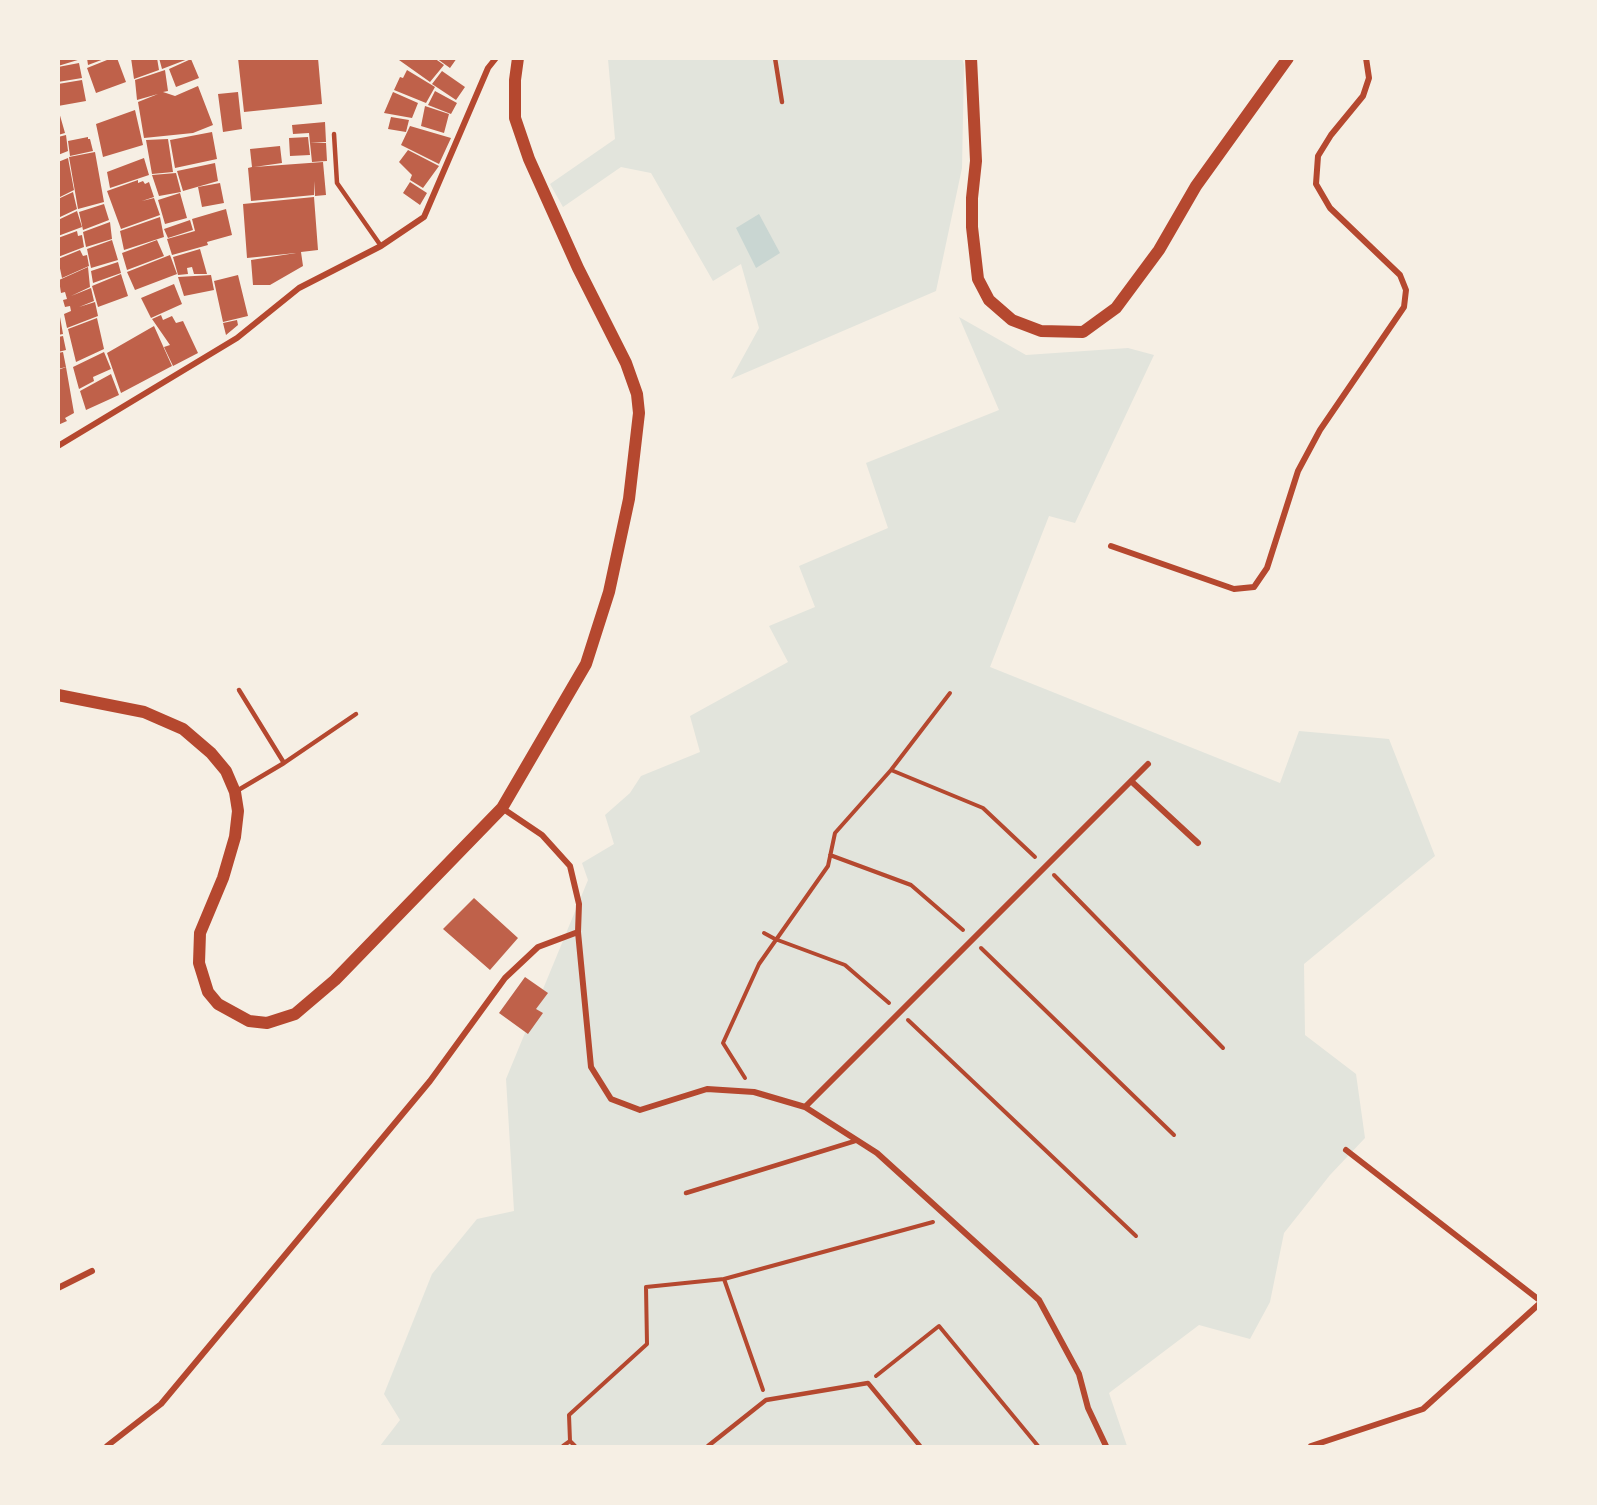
<!DOCTYPE html>
<html>
<head>
<meta charset="utf-8">
<style>
  body { margin:0 }
  #map { position:relative; width:1597px; height:1505px; overflow:hidden; background:#f6efe4; font-family:Mulish,sans-serif }
  canvas { display:block }
  .frame { position:absolute; inset:0; border:60px solid #f6efe4; pointer-events:none }
</style>
</head>
<body>
<div id="map">
<canvas width="1597" height="1505"></canvas>
<div class="frame"></div>
</div>
<script>
const g = document.querySelector('canvas').getContext('2d');
g.lineJoin = 'round';
function fill(path, color) {
  g.fillStyle = color;
  g.fill(path, 'evenodd');
}
function trace(path, color, width, dash) {
  g.strokeStyle = color;
  g.lineWidth = width;
  g.lineCap = dash ? 'butt' : 'round';
  g.setLineDash(dash || []);
  g.stroke(path);
}
const green = new Path2D(`
  M962,58L964,65L962,168L936,291L731,379L759,328L741,264L713,281L651,173L621,167L563,207L550,184L615,139L608,59Z
  M959,317L1026,355L1128,348L1154,355L1075,523L1049,516L990,667L1280,783L1299,731L1389,739L1435,856L1304,964L1305,1035L1356,1074L1365,1138L1330,1175L1284,1233L1270,1302L1250,1339L1199,1325L1109,1393L1127,1446H380L400,1420L384,1394L432,1274L477,1219L514,1211L506,1079L588,880L582,863L614,844L605,815L630,793L641,776L700,752L690,716L788,662L769,626L815,607L799,566L888,528L866,463L999,410Z`);
const water = new Path2D(`
  M759,214L780,253L756,268L736,228Z`);
const building = new Path2D(`
  M58,58H81V59L58,66Z
  M87,58H104V59L88,65Z
  M112,58H117L126,82L96,93L87,68Z
  M131,58H157L159,70L134,79Z
  M159,58H188V59L162,69Z
  M238,58H318L322,104L244,112Z
  M400,58H434L444,65L430,82L399,60Z
  M436,58H457L450,68Z
  M191,59L199,78L176,87L169,69Z
  M79,63L82,78L58,82V67Z
  M165,70L168,91L163,92L175,96L198,86L213,125L193,133L144,138L138,102L158,94L137,100L135,80Z
  M407,70L435,87L426,103L394,90L400,77L403,78Z
  M442,71L465,87L456,100L432,84Z
  M82,80L86,101L58,106V84Z
  M435,91L457,103L451,114L428,105Z
  M238,92L242,129L223,132L218,94Z
  M393,92L418,103L412,118L384,113Z
  M425,106L449,114L444,133L421,126Z
  M135,110L143,145L103,157L96,124Z
  M59,112L65,133L58,135V113Z
  M391,117L409,120L406,132L388,129Z
  M325,122L326,142L310,143L309,133L293,134L292,125Z
  M410,126L451,138L439,164L401,145Z
  M212,132L217,159L175,168L170,140Z
  M66,135L68,151L58,155V137Z
  M88,137V139H90L93,151L70,156L68,141Z
  M308,137L310,155L290,156L289,138Z
  M168,139L173,172L152,174L146,140Z
  M310,143H326L327,161L312,162Z
  M280,146L282,163L254,167L323,162L326,195L315,196L314,181V195L251,201L248,168L252,167L250,149Z
  M408,150L439,166L423,188L410,180L412,175L399,162Z
  M95,152L104,202L78,209L69,157Z
  M68,158L74,190L58,198V162Z
  M144,158L149,175L110,188L107,172Z
  M215,163L218,181L183,191L177,171Z
  M176,173L181,192L159,196L152,175Z
  M138,180V183L143,181L145,184L149,182L154,197L142,201L154,198L160,215L121,229L107,191Z
  M410,182L427,193L420,205L403,193Z
  M220,183L224,203L202,207L198,187Z
  M73,192L77,209L58,218V199Z
  M180,193L187,218L165,224L158,200Z
  M314,197L318,250L301,252L303,266L270,285H253L251,260L296,253L247,258L243,204Z
  M104,204L109,220L83,230L79,212Z
  M226,209L232,235L207,242L208,245L172,255L167,239L195,231L192,219Z
  M77,211L82,227L58,236V220Z
  M160,217L164,237L124,250L120,231Z
  M190,220L193,230L168,238L164,229Z
  M110,222L112,239L86,247L83,232Z
  M77,231L78,236L82,235L84,247L58,257V238Z
  M112,240L118,260L91,268L87,249Z
  M157,240L164,256L127,270L122,253Z
  M200,249L207,274H194L192,267L187,268L188,274L178,275L173,257Z
  M80,250L83,256L87,255L89,266L62,278L58,259Z
  M170,255L177,274L135,290L127,272Z
  M118,262L121,273L93,283L91,271Z
  M88,267L90,287L71,296L91,288L94,301L79,307L95,302L98,316L67,328L64,314L71,311L70,306L65,307L63,300L67,299L65,292L61,293L59,280Z
  M121,274L128,296L98,307L92,286Z
  M211,275L214,290L184,296L178,277Z
  M238,275L248,316L223,322L214,281Z
  M174,284L182,304L151,318L141,298Z
  M161,315L163,320L172,316L176,323L183,321L198,353L173,366L164,347L170,345L152,319Z
  M60,317L63,334L58,335V318Z
  M97,318L104,349L76,362L68,329Z
  M237,320L238,325L226,335L223,323Z
  M154,326L172,366L121,393L107,353Z
  M63,336L66,350L58,352V337Z
  M63,352L66,367L58,369V353Z
  M104,352L111,369L93,377L94,381L79,389L73,367Z
  M66,367L74,413L65,418L67,421L58,425V370Z
  M111,374L119,395L86,410L80,391Z
  M474,898L518,938L490,970L443,929Z
  M525,977L548,993L536,1009L543,1013L528,1034L499,1013Z`);
const path = new Path2D(`
  M891,770L983,808L1035,857
  M830,855L911,885L963,930
  M1054,875L1223,1048
  M764,933L775,939L845,965L889,1003
  M981,948L1174,1135
  M908,1020L1136,1236
  M745,1078L723,1043L759,964L828,866L835,833L891,770L950,693
  M876,1376L939,1326L1038,1446
  M763,1390L724,1279L933,1222
  M563,1446L570,1441
  M575,1446L570,1441L569,1415L647,1344L646,1287L724,1279`);
const service = new Path2D(`
  M775,58L782,102
  M334,134L337,183L381,246
  M239,690L284,763
  M235,792L284,763L356,714
  M686,1193L855,1141
  M708,1446L766,1400L868,1383L920,1446`);
const minor = new Path2D(`
  M58,446L237,338L299,288L381,246L424,217L488,68L496,58
  M1111,546L1234,589L1254,587L1267,568L1298,471L1320,430L1404,307L1406,290L1400,275L1330,208L1316,184L1318,156L1331,135L1363,96L1369,78L1366,58
  M1131,781L1198,843
  M502,808L542,835L570,866L579,904L578,932L591,1067L611,1099L640,1110L707,1089L754,1092L805,1107L877,1153L1039,1300L1079,1374L1088,1408L1106,1446
  M805,1107L1148,764
  M1346,1150L1538,1299
  M58,1288L92,1271
  M107,1446L161,1404L430,1081L505,978L538,947L578,932
  M1311,1446L1423,1409L1538,1305`);
const secondary = new Path2D(`
  M971,58L976,161L972,198V227L978,279L989,300L1012,320L1041,331L1083,332L1116,308L1159,250L1196,186L1288,58
  M58,695L144,712L183,729L211,753L226,771L235,792L238,811L235,837L223,878L200,933L199,963L208,992L218,1004L249,1021L267,1023L295,1014L335,980L502,808L586,664L609,592L629,499L639,413L637,394L626,363L578,268L529,159L515,118V80L518,58`);
fill(green, '#e2e4dc');
fill(water, '#c9d6d2');
fill(building, '#bf614a');
trace(path, '#b5482f', 4);
trace(service, '#b5482f', 4.5);
trace(minor, '#b5482f', 6);
trace(secondary, '#b5482f', 12);
</script>
</body>
</html>
